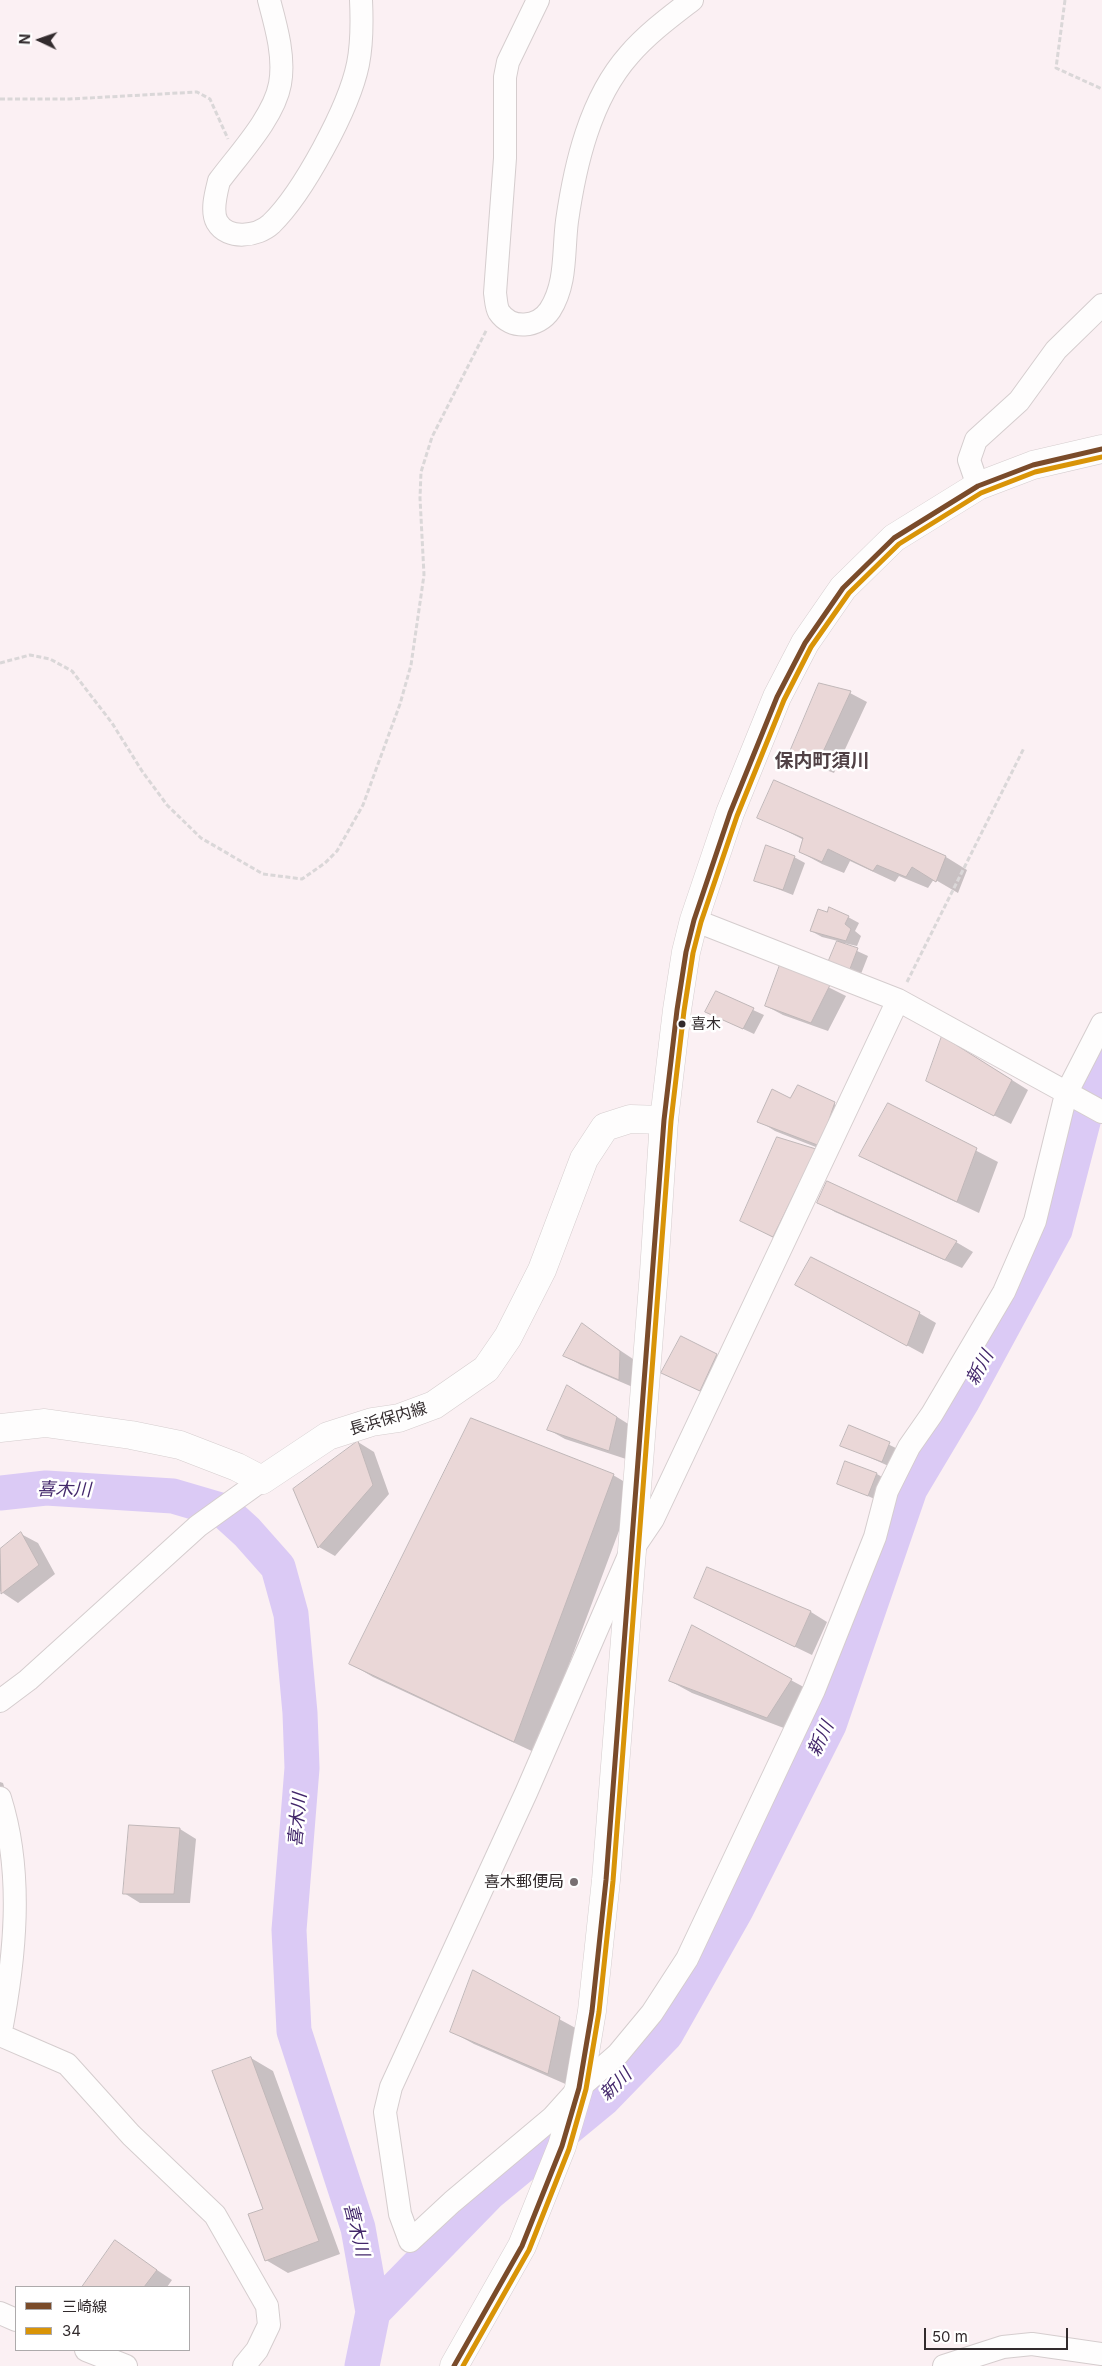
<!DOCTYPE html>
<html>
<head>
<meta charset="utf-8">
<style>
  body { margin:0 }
  #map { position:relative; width:1102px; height:2366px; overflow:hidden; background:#fbf0f3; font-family:Inter,"Noto Sans JP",sans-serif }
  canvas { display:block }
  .legend { position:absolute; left:15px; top:2286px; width:175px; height:65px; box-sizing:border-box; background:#fff; border:1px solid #adaaab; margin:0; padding:6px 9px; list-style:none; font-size:15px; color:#322b2d }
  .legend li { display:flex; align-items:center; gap:10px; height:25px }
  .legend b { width:25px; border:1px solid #adaaab }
  .north { position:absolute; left:15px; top:15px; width:50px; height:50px; -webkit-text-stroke:4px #fff; paint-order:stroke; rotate:273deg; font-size:14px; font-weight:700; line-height:20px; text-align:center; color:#322b2d }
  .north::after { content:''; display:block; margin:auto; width:18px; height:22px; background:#322b2d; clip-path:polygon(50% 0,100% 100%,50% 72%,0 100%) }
  .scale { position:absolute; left:924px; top:2328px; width:144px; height:22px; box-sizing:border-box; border:2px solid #322b2d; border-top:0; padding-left:6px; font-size:15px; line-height:18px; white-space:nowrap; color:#322b2d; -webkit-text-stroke:4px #fff; paint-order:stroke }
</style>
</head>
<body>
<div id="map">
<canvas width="1102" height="2366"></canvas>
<ul class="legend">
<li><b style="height:6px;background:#7a4b2a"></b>三崎線</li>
<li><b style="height:6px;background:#d99407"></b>34</li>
</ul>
<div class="north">N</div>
<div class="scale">50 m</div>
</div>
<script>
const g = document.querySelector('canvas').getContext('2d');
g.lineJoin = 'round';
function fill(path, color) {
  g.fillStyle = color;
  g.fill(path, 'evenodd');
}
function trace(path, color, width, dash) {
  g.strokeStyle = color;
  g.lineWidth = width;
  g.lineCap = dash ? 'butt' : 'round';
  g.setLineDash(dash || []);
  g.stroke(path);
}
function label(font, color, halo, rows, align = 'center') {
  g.font = font + ' Inter,"Noto Sans JP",sans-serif';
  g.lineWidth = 5;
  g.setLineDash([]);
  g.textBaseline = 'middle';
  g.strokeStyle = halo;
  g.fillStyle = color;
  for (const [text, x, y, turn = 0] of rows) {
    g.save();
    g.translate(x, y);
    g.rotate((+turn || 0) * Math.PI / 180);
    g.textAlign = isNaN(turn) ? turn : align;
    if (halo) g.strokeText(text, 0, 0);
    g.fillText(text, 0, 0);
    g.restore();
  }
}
const shadow = new Path2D(`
  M820,684L850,693L867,702L834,773L807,763L791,754Z
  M759,817L946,857L967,870L958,893L934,879L928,888L899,876L895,882L850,861L844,873L822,864L800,852L804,840Z
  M794,857L805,863L793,895L755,880Z
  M848,917L859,923L855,931L861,936L857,946L844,943V945L868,956L859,979L829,964L838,941L822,937L811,931Z
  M782,964L846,996L828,1031L783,1015L766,1006Z
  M716,993L764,1015L754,1034L707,1012Z
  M959,1047L1028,1090L1011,1124L927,1081Z
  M790,1100L834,1104L851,1113L836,1155L775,1131L759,1121Z
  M888,1105L998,1162L979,1213L883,1168L861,1156Z
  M815,1150L789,1246L742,1221Z
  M828,1182L956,1242L973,1252L962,1268L835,1212L819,1202Z
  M813,1294L919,1313L936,1323L923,1354Z
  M582,1325L636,1361L635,1388L581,1365L564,1356Z
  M716,1355L733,1365L717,1399L663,1373Z
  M584,1396L633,1427L626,1459L565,1439L549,1430Z
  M850,1426L900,1450L893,1468L842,1445Z
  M358,1442L374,1452L389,1494L335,1556L319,1547Z
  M877,1474L887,1480L879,1501L839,1483Z
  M613,1475L635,1488L536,1753L373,1677L351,1664Z
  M21,1534L38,1543L55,1574L18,1603L0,1591V1550Z
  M707,1569L811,1612L827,1622L812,1655L712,1607Z
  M692,1627L813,1692L789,1730L692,1693L670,1681Z
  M0,1782L3,1783L15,1823L0,1828Z
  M130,1827L180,1829L196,1839L190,1903H140L124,1893Z
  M559,2019L581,2031L570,2086L474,2044L452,2032Z
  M251,2058L273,2071L340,2254L288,2273L266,2260L264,2209Z
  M115,2242L172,2280L167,2287H83Z`);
const river = new Path2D(`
  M0,1493L46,1488L173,1496L224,1511L247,1532L278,1567L291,1614L300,1713L302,1768L289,1930L294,2031L358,2228L373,2312L362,2366
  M373,2312L489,2193L603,2099L666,2034L736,1910L829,1725L910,1489L963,1400L1055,1230L1096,1072L1102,1061`);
const building = new Path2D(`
  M819,683L851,691L817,765L789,754Z
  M774,780L946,856L936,882L912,867L906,877L877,865L873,871L828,849L822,862L799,852L803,838L757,818Z
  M766,845L795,856L783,890L754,881Z
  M829,907L849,916L845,924L851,929L846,941L810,931L818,909L827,912Z
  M837,941L858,948L848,974L827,965Z
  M781,962L830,985L811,1023L765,1006Z
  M716,991L754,1008L743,1029L705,1012Z
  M942,1036L1012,1080L994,1116L926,1081Z
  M798,1085L835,1102L820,1146L757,1122L772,1089L790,1098Z
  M888,1103L977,1148L957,1202L859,1156Z
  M777,1137L816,1149L773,1237L740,1221Z
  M827,1181L957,1241L945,1260L817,1203Z
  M811,1257L920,1312L907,1346L795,1285Z
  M582,1323L620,1351L619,1380L563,1356Z
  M681,1336L717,1354L700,1391L661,1373Z
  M567,1385L617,1417L609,1451L547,1430Z
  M471,1418L614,1474L514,1742L349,1664Z
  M849,1425L890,1442L882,1462L840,1446Z
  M358,1441L373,1485L318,1548L293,1489Z
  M845,1461L877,1473L868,1496L837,1484Z
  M21,1532L39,1565L1,1594L0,1549Z
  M707,1567L811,1611L795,1647L694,1598Z
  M692,1625L792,1679L767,1718L669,1681Z
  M129,1825L180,1828L174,1894H123Z
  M473,1970L560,2017L548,2074L450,2032Z
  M251,2057L319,2241L265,2261L248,2214L263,2209L212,2071Z
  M115,2240L157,2270L144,2287H82Z`);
const path = new Path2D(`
  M1065,0L1056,68L1102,89
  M0,99H70L197,92L210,99L228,139
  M0,663L30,655L50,659L72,671L112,723L142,771L167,805L201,838L263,874L302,879L325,863L337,851L363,805L400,704L411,665L424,575L420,498L421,472L432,437L487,329
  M907,982L1024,748`);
const minor = new Path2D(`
  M269,0C276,26 285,57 280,84C274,117 239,154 219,181C216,193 211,211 217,222C228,241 258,236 271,224C303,193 349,108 358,64C362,44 362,21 361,0
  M538,0L508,62L505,77V158L495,293C496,299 496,307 499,312C511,330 538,328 550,310C567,283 563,252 567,221C575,165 590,99 629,55C647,34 670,17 692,0
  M978,486L969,460L976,440L1019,401L1056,350L1102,305
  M694,920L898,1000L1102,1112
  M898,1000L653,1519L630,1553L526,1793L391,2087L385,2112L400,2214L410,2241L452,2202L552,2118L579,2088L618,2054L652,2013L687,1959L814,1690L875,1537L887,1491L909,1447L932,1414L1004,1292L1035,1221L1066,1094L1102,1024
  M0,1701L28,1680L198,1526L262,1480
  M0,1798C24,1874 15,1959 0,2036
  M0,2035L67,2064L131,2135L215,2215L267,2306L269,2325L257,2350L244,2366
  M0,2313L16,2320
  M86,2350L126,2366
  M944,2366L1003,2347L1032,2344L1102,2354`);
const primary = new Path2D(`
  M0,1428L45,1423L131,1435L180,1445L237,1467L262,1480L328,1436L372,1422L399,1418L434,1405L486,1369L508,1337L542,1270L584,1159L605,1127L630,1119L664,1120`);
const trunk = new Path2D(`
  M454,2366L522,2246L562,2146L579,2088L592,2011L606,1880L654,1272L664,1120L677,1010L686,952L694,920L730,813L777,697L805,643L843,588L894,538L978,486L1033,465L1102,449`);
const bus1 = new Path2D(`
  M454,2366L522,2246L562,2146L579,2088L592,2011L606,1880L664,1120L677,1010L686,952L694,920L730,813L777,697L805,643L843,588L894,538L978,486L1033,465L1102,449`);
const bus2 = new Path2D(`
  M463,2366L529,2250L569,2149L586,2089L599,2012L613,1881L671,1121L684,1011L693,953L701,922L737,816L784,700L811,647L849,593L899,544L981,493L1035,472L1102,457`);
const markers = [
  [682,1024,4.5,"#322b2d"],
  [574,1882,5,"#787072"]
];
const busNames = [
  ["喜木",691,1024]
];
const streetNames = [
  ["長浜保内線",388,1419,-16]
];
const poiNames = [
  ["喜木郵便局",564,1882]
];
const waterNames = [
  ["新川",980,1368,-61],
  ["喜木川",64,1490,1],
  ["新川",821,1739,-65],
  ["喜木川",298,1820,-85],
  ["新川",616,2085,-45],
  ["喜木川",356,2230,76]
];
const quarterNames = [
  ["保内町須川",822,761]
];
fill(shadow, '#0003');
trace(river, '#dbcaf5', 35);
fill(building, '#ead7d7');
trace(building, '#c0b7b8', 1);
trace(minor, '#d5cdce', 24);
trace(primary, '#d5cdce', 29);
trace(trunk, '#d5cdce', 29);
trace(path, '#dad7d8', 3, [5, 2.5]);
trace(minor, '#fefdfd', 22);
trace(primary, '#fefdfd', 28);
trace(trunk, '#fefdfd', 28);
trace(bus1, '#7a4b2a', 5);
trace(bus2, '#d99407', 5);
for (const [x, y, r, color] of markers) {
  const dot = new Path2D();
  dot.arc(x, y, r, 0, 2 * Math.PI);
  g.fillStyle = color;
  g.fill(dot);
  trace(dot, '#fff', 2);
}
label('15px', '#322b2d', '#fff', busNames, 'left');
label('16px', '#322b2d', '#fff', streetNames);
label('16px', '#322b2d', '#fff', poiNames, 'right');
label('italic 18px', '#43276b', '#fff', waterNames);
label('bold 19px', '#504145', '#fff', quarterNames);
</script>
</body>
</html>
